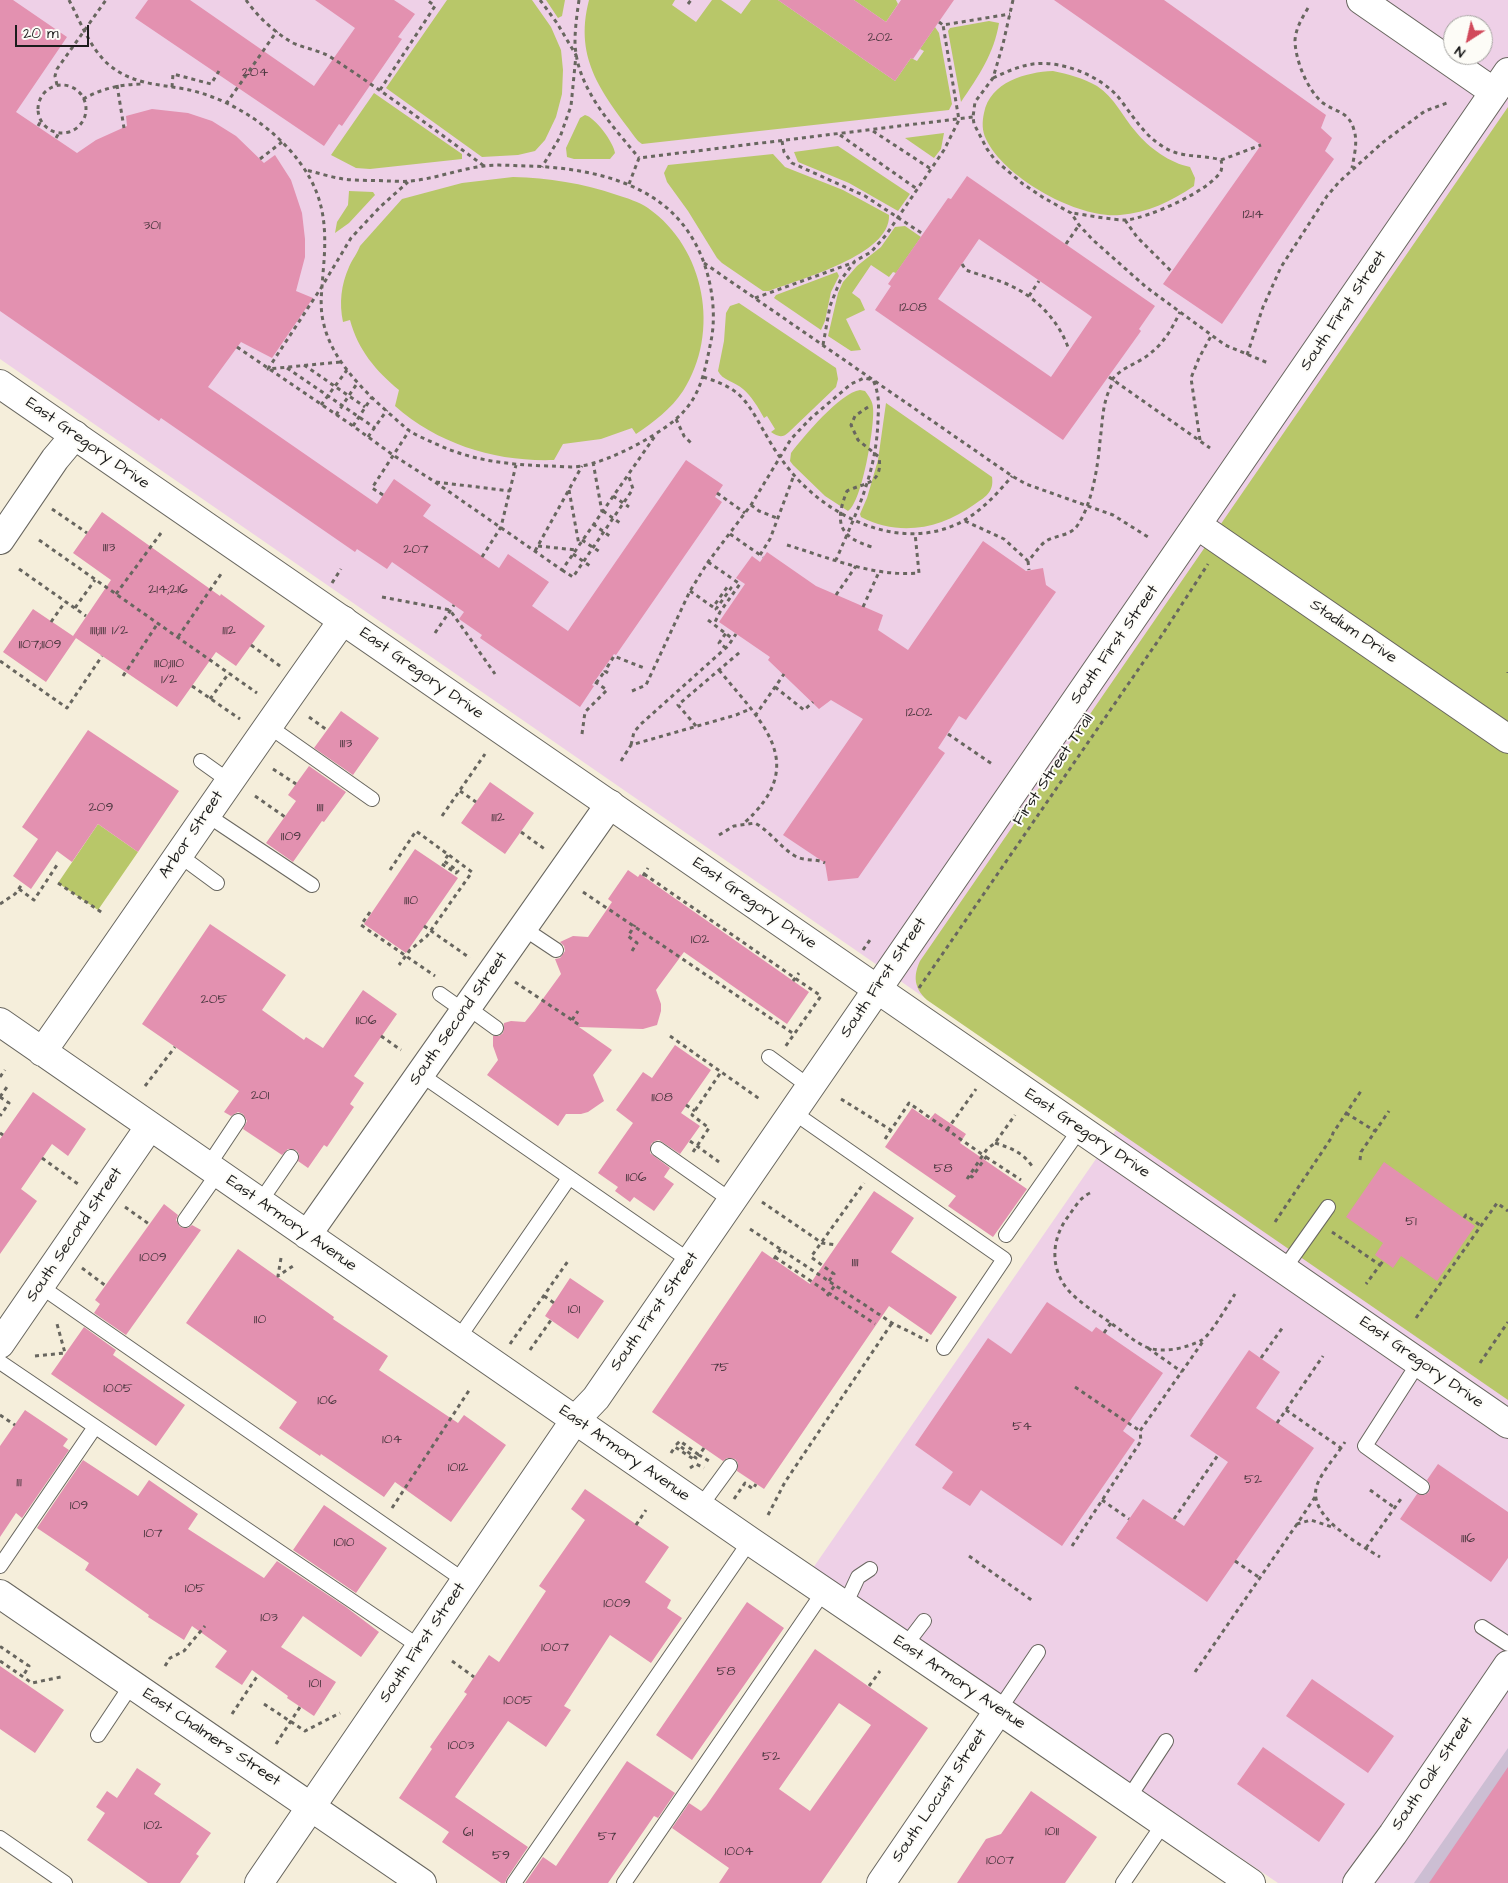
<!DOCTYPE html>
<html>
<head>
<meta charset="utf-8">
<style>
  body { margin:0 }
  #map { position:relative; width:1508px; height:1883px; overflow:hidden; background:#f5eedb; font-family:"Architects Daughter",sans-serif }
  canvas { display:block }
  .north { position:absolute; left:1443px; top:15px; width:50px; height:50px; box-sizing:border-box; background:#fdfcf7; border:1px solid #a3a29f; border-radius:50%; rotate:215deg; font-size:14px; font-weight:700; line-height:20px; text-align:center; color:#1c1c1c }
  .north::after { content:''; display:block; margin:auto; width:18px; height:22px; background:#d1495b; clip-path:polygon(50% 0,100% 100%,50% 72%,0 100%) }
  .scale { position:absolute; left:15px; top:25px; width:74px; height:22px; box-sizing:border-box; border:2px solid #1c1c1c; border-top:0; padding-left:6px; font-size:15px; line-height:18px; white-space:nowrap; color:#1c1c1c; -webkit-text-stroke:4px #fdfcf7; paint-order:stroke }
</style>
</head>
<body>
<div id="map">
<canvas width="1508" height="1883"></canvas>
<div class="north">N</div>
<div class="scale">20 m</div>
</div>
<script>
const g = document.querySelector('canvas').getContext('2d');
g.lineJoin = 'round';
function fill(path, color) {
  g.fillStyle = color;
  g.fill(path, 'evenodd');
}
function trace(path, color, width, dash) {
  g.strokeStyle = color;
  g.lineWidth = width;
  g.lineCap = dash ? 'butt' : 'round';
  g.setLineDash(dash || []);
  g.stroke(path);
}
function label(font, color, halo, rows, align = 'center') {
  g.font = font + ' "Architects Daughter",sans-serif';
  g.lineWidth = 4;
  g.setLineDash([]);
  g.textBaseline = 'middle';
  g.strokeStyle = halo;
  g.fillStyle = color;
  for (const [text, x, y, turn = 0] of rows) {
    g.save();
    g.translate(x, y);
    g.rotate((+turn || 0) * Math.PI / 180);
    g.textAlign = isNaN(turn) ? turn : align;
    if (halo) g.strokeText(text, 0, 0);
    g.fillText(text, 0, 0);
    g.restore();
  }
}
const built = new Path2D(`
  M0,0H1508V1883H1278L813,1568L1116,1130L0,359ZM1453,25H1483V55H1453Z`);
const industrial = new Path2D(`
  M1508,1748V1883H1414Z`);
const green = new Path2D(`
  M447,0H532L551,27L561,50L563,70L562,94L556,117L545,140L535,151L518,155L482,157L386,88Z
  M546,0H565L562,16L558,18Z
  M589,0H675L672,5L696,22L712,0H721L741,14L751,0H778L895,81L911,58L917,61L924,51L920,49L935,27L939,33L952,104L949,110L642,144L638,141C604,95 573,61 589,0Z
  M854,0H896L898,4L886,22Z
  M989,21L999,23C994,54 978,77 961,102L948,31L950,28Z
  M1053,71C1068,74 1083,78 1097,86C1115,98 1122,116 1136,132C1149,148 1170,163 1190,167L1195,178L1194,186C1172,201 1147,213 1120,215C1078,219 1004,178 986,139C982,131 982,122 984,113C990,82 1026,72 1053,71Z
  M374,93L462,154V159L370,169L356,168L331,155Z
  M1508,107V1400L927,1000C914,988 913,976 920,961Z
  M585,115C595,117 614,143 615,153L610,159H574L567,157L566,148L580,118Z
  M944,133L941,149L934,158L905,138Z
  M838,146L910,194L898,211L849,183L798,162L794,152Z
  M773,154L785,167L843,190L889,215C891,255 800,279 769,291H763L722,263L717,258L688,211L667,182L664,173L668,165Z
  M513,177C549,178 582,183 617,195C627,198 639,202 648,208C705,248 721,332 683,391C671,409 654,422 636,434L632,428L601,439L563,444L554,460C497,462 439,445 395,406L399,390C376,371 358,350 350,320L343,322C339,303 341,285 349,267C352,260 358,252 360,246L402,199L462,183Z
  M349,191L373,192L375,195L349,223L335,233L337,222L348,205Z
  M905,226L921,237L896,273L893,272L889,277L871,265L852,293L860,299L865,310L846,319L861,350L851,351L828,336L838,293L843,282L857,266L881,247L895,227Z
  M837,272L839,276L831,292L825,321L821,330L774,298L776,295Z
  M739,303L836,368L838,379L836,387L789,432C783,438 778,437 771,432L775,429L767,416L764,418C758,407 752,397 743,389C735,382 722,380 718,371L724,341L726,313L730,306Z
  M860,390L865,391C869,396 873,402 873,408C875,425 862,503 848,511L825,496L793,465L790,461L791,453C804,436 840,393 860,390Z
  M886,403L992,477C994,491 987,496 975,504C940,529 900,537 861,517L860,514L867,498L878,460Z
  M98,824L138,852L98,910L58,883Z`);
const building = new Path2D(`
  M0,0H13L67,37L16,112L77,153L96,140L127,126L126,116L152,109L188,113L212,121L236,136L264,163L275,155L291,180L302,213L305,239V257L296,291L313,298L272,358L241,342L208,387L377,504L394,479L431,505L423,516L499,568L508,554L549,582L532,606L568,631L686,460L723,485L715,497L722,502L616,655L614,654L592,685L594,686L580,707L480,638L482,635L459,619L464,612L392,562L387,569L357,549L355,552L161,418L159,421L0,311Z
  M148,0H190L314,86L355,28L315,0H394L415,14L398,37L402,39L342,126L339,124L324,146L135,18Z
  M778,0H854L886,22L901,0H954L913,59L911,58L895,81Z
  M1054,0H1164L1326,115L1321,128L1332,138L1325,151L1334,159L1222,324L1163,284L1261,145Z
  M967,176L1155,306L1139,329L1141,331L1063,440L875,310L891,286L888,284L948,198L951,199ZM979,239L1092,317L1051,377L938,299Z
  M102,512L220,596L221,594L265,626L236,666L216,652L177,707L73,636L111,580L73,553Z
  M983,541L1026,571L1043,568L1046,585L1056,592L966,720L959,716L938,748L945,753L858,878L828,881L825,863L783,835L863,719L831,700L819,709L768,660L770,657L719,622L745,584L736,578L752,556L760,562L767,552L816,586L883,615L878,630L908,650Z
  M33,609L76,638L46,682L3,652Z
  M341,711L379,738L353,775L314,748Z
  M88,730L179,791L138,852L98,824L72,862L57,851L31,889L13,876L38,839L22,827Z
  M309,766L346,792L324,822L322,821L293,862L266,843L296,801L288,795Z
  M490,782L534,813L505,854L461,823Z
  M415,849L458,878L406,953L364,924Z
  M628,870L638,877L640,874L809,992L787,1024L684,952L656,990L661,1004V1011L657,1025L643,1029L579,1027L612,1050L593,1075L604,1101L588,1112L581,1114H566L558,1126L487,1075L498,1060L493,1046V1036H499L503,1033L504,1023L511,1021L525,1022L534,1011L561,974L555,959L560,958L565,951L564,946L560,942L573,936L588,937L612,902L608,899Z
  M210,924L286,975L262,1010L304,1040L306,1037L323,1048L363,990L397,1014L354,1076L364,1083L350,1104L354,1107L327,1147L324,1145L308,1168L298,1161L299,1154L296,1150L288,1149L282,1155L243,1129L247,1121L243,1114L238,1112L231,1116L224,1112L239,1091L142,1024Z
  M675,1045L711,1070L681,1113L700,1126L680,1154L659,1140L655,1141L651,1144L650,1153L670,1168L664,1177L674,1184L654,1211L634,1197L630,1202L615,1191L618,1187L598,1173L633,1123L616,1110L643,1072L652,1078Z
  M33,1092L86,1129L68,1156L52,1144L21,1189L37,1201L0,1254V1139Z
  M912,1108L929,1120L935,1113L966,1134L960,1143L1027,1189L993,1237L948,1206L956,1196L885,1147Z
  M1384,1162L1475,1226L1437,1281L1401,1256L1393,1268L1375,1255L1383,1243L1346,1217Z
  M874,1191L914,1218L891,1252L957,1297L931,1335L889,1306L764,1489L737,1471L738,1463L735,1459L727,1458L723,1461L652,1412L762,1251L810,1284Z
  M164,1204L178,1215L176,1220L180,1227L188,1228L192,1225L201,1230L126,1335L94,1313L100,1304L95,1300Z
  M238,1249L334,1317L333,1319L388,1356L379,1370L458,1423L464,1415L506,1445L451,1522L395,1482L384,1497L321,1454L320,1456L279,1428L297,1402L186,1323Z
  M570,1278L604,1301L578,1339L545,1316Z
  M1047,1302L1092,1332L1096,1327L1163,1373L1123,1431L1135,1440L1062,1546L981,1490L970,1506L942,1488L953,1472L915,1445L988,1338L1011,1354Z
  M84,1327L116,1350L113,1355L185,1405L156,1446L51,1374Z
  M1249,1350L1280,1372L1256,1408L1314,1448L1207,1602L1116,1538L1143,1499L1184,1526L1228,1462L1190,1436Z
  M25,1410L68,1439L63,1446L69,1450L22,1518L16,1513L0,1537V1446Z
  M83,1460L138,1496L149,1480L198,1514L188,1529L264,1578L277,1561L346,1607L379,1632L361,1657L303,1616L281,1647L336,1682L314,1716L287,1698L288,1696L252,1670L242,1685L215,1667L227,1651L192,1626L184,1640L148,1617L149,1615L85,1570L89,1563L37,1528Z
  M1438,1464L1508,1512V1558L1491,1582L1400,1519L1417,1494L1425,1495L1429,1492L1430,1484L1427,1480Z
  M585,1489L669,1547L645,1582L671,1600L667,1608L682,1618L651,1663L610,1635L564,1706L571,1710L546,1747L508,1721L455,1797L528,1847L507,1878L505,1883H501L442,1842L449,1832L399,1798L432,1749L430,1747L467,1694L464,1692L489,1655L499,1662L546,1591L539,1586L585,1520L571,1509Z
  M324,1505L387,1548L356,1593L293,1550Z
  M747,1602L784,1628L692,1760L656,1735Z
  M815,1649L928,1728L821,1883H719L729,1868L672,1828L689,1803L701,1811L706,1806ZM839,1703L871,1725L810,1811L779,1789Z
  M0,1666L64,1710L35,1753L0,1729Z
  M1312,1679L1394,1736L1368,1773L1286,1716Z
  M1263,1747L1345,1804L1319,1842L1237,1784Z
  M627,1761L675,1793L658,1818L654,1816L608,1883H525L543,1857L556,1866Z
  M1508,1767V1883H1429Z
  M137,1768L161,1784L154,1794L211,1833L196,1854L199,1856L180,1883H148L87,1840L105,1813L96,1807L107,1791L117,1798Z
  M1031,1791L1097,1837L1065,1883H957L986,1839L1001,1834Z`);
const path = new Path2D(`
  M69,0C80,21 90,48 108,64C131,84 157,84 185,89C224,97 261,119 288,148C324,188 328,221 323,273C322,291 319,307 324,325C334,367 376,402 407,429C415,435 425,439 434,443C472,461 509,465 551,466C560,466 571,468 581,466C609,462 667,432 685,410C702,391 706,365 711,341C718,307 709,262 689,233C655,181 587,168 529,166C514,166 499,164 484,166C459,169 435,179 410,181C403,182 395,181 388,181C373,180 357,181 343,179C331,177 318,173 306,170
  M246,0C258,17 274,32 293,43C306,49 320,50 332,58C384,92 434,129 484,166
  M540,0L557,23L576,55L571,106L560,137L542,167
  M579,0C577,14 575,28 575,42C576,88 612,125 639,158
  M1013,0L1003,44L993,78L975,102L973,117L974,124L987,149L995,160L1023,184L1044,198L1071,213L1079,225L1093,240L1146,287L1225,345L1268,363
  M688,4L691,0
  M1308,8C1302,18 1296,28 1295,40C1295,59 1307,90 1323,103C1335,112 1349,111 1354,130C1358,142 1354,156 1352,168
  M939,22L943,25L1010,14
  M993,78C1006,72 1019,66 1033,64C1061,60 1101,76 1119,98C1133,116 1143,134 1162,146C1181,159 1201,154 1221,160C1222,164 1222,168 1221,171C1210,191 1148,218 1126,220C1111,220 1087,215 1072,213
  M38 109a24 24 0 1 1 48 0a24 24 0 1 1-48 0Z
  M57,85L55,76L57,69L106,0
  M117,85L124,128
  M172,87L173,74L211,84L219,71
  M380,90L435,6L427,0
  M83,99C103,88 122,84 144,84
  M226,104L277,31
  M38,126L41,121
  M873,131L931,169
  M840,135L917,189
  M56,138L59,133
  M782,141L784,152L792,163L865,196L923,234
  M260,159L282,142
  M1221,160L1261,145
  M629,184L639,158L973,117
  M1125,220L1137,237L1172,272
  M1066,244L1079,225
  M704,263L1012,476L1026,484L1113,515L1148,537
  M962,264L966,270C979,275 993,278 1007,284C1035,296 1059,320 1069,350
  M1029,296L1039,281
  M755,298L855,262
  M823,345L830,306L840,281L855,261L871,252L886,235L944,150L959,120L943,25
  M237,347L353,426L393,455L435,482L562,570L655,436
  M1247,355L1263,307L1281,267L1327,196L1339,182L1382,143L1425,111L1447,103
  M340,362L268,369L321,288L351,238L380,207L408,182
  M304,365L365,407
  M287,368L375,428
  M703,377C716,381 727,385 737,393C750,404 757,420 765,433C773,448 782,461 793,474C831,518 898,550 955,525C978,515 997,494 1012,476
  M1109,377L1210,448
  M1112,380C1120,369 1133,365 1144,358C1162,346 1171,331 1180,312
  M321,405L347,370
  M868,407L855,416L851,425L858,440L879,457C883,484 866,482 847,491C834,523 839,537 872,547
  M336,415L358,382
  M676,419L684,436L692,444
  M353,426L372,397
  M368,437L387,410
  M1200,440L1191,378L1199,358L1211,336
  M593,462L602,512
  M436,482L510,491
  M569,490L579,545
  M717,493L745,513
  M383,495L372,488L409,431
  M613,496L629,507
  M751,505L759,511L777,518
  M52,509L87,533
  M603,511L620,523
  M965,521L1004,539L1028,561C1034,555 1039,546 1046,541C1056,535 1070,536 1077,526C1092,505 1098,466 1100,441C1103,419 1102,400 1114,381
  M593,524L611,537
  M730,534L763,557
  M39,540L257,693
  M582,540L600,552
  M787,545C830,558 873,577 919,573L915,533
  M538,546L576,550
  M535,551L582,466
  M573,554L590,566
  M760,555L770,539L794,475
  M482,557L501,527L516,465
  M1028,561L1029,570
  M708,562L740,584L720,612L714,624
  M19,569L86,616
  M562,570L573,577L633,489L628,474
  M332,583L341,569
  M690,591L713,607L728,586L731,588L716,609L720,612
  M116,594L161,533
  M836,595L856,566
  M382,597L450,610L495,674
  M863,607L879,572
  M75,608L95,580
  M708,620L733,639
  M51,622L65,602
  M435,633L454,605
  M178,637L221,574
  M251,645L280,666
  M726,648L719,643L726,633
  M0,661L67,708L102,656
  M719,670C762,723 811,764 743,824
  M1508,672V673
  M608,673L605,671L614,656L644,668
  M123,676L158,623
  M596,683L605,671
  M192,686L240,719
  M775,687L804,710L813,702
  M632,691L646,685L690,591L708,562L751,505L791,439L811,418L851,384L864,378L873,380C879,393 879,404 878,418C877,472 857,511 836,560
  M210,699L229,673
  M755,716L784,674
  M309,717L327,730
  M696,726L678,705L740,652
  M582,734L585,712L607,690L595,682
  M948,734L992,764
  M631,745L634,732L641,724L728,646L736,634
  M621,761L631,745L736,715L750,709
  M273,769L296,784
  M460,791L476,802
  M255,796L285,817
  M442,816L485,754
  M521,832L546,850
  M719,835L734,826L755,823C771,832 780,847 795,856C806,862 815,858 825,863
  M442,864L456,873L458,871L444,861L448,855
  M390,870L416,831L472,872L427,936L410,950L399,965
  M644,874L821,996L785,1047
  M643,876L648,868
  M58,883L104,914
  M19,889L34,900L57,865
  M583,892L794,1034
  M0,904L15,894L23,883
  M370,912L361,925L435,976
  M424,926L470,958
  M863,950L870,940
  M632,951L637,943L628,936L635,925
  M793,981L799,973
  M515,982L581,1026
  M919,988L1162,635L1208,564
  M572,1020L578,1011
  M381,1036L401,1050
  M670,1036L761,1100
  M0,1077L5,1070
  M145,1086L175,1047
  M0,1097L9,1103L0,1116
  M0,1097L9,1084
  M841,1099L891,1130
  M686,1105L695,1111
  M1346,1113L1375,1131
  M947,1130L976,1089
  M0,1133L3,1135
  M885,1139L909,1103L986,1157L972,1177L969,1175
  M690,1141L719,1162
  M995,1143C1011,1148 1022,1152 1032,1166
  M693,1152L709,1128L692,1115L721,1072
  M986,1157L1021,1180
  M42,1158L78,1184
  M1360,1160L1361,1152L1389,1111
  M967,1179L987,1149L995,1143L1015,1115
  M1090,1193C1079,1198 1074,1209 1067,1218C1051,1240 1050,1270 1069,1291C1080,1303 1095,1312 1108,1321C1120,1329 1133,1341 1146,1347C1162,1354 1187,1348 1202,1340C1209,1337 1229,1303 1235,1294
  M762,1202L822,1243L837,1245
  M125,1207L149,1224
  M1464,1218L1466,1215L1481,1226
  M1275,1222L1332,1137L1333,1133L1361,1091
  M750,1229L892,1323L928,1341
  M1332,1232L1380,1265L1366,1284
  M775,1257L875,1324
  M281,1258L278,1276L293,1266
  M774,1259L781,1249
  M1380,1265L1383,1261
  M82,1268L106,1286
  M829,1281L834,1274L811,1257L864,1183
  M544,1296L554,1303
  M827,1296L835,1285
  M1416,1318L1497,1203L1508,1211
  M1104,1333L1111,1323
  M510,1344L568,1261
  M1148,1348L1182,1372
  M530,1350L551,1320
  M35,1356L65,1353L57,1324
  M1261,1358L1283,1327
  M1480,1363L1508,1322
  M1075,1387L1140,1431
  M1286,1410L1341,1448L1345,1442
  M0,1415L15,1425
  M1277,1423L1323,1356
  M704,1448L699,1455L709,1461
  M1341,1448C1333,1460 1322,1472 1317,1485C1306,1516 1359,1544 1380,1557
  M671,1453L675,1447L695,1460L696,1458L677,1444L680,1441L699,1455
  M690,1468L696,1464L704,1468
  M1370,1490L1395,1508
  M1315,1497L1297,1524L1311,1520L1335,1528
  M734,1499L745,1483L753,1489L756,1484
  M1102,1500L1129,1519
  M392,1508L470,1389
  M768,1515L785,1482L892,1323
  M1174,1519L1218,1455
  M636,1525L646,1510
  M1072,1546L1141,1441L1140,1431L1204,1340
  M1366,1548L1403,1496
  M969,1556L1033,1601
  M1235,1561L1260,1578
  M0,1648L1,1647L29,1666L23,1676
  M0,1661L32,1683L61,1677
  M452,1661L474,1677
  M165,1666L170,1658L184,1651L205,1626
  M1195,1672L1297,1524
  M869,1686L880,1671
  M264,1704L305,1731L340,1713
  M232,1714L258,1675
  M276,1744L300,1707`);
const lane = new Path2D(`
  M267,725L372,799
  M201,761L229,781
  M207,815L312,885
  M179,855L217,883
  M523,928L556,950
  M440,994L464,1011
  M467,1007L496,1028
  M769,1057L810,1087
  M420,1074L690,1261
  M793,1112L1004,1259L944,1348
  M658,1149L732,1201
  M208,1166L238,1121
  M260,1202L291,1157
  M185,1220L218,1173
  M1006,1235L1080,1129
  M1284,1269L1328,1207
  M40,1286L465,1581
  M458,1339L569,1178
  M0,1362L420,1647
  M1419,1362L1365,1446L1422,1487
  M700,1507L730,1466
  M0,1566L95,1427
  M845,1605L858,1577L870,1569
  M1482,1627L1508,1644
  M905,1646L924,1621
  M999,1710L1038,1652
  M98,1735L132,1684
  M1128,1799L1166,1741
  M0,1838L65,1883
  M514,1883L750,1541
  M624,1883L824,1591
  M1123,1883L1164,1823`);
const street = new Path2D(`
  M0,540L55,459L75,435
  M877,989L1508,1424
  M0,1022L750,1541L999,1710L1251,1883
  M42,1052C143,908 241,763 343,620
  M307,1235L610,804
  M0,1344L150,1126
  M0,1594L422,1883
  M881,1883L999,1710
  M1357,1883L1393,1834L1508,1665`);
const secondary = new Path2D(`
  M1361,0L1494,92
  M0,384L877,989
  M1197,525L1508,739
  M259,1883L575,1420L596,1398C901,956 1204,514 1508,72`);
const numberNames = [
  ["202",880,38],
  ["204",255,73],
  ["1214",1253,215],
  ["301",152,226],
  ["1208",913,308],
  ["1113",109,548],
  ["207",416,550],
  ["214;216",168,590],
  ["1111;1111 1/2",109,631],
  ["1112",229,631],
  ["1107;1109",40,645],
  ["1110;1110",169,664],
  ["1/2",169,680],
  ["1202",919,713],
  ["1113",346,744],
  ["209",101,808],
  ["1111",320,808],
  ["1112",498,818],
  ["1109",291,837],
  ["1110",411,901],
  ["102",700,940],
  ["205",214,1000],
  ["1106",366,1021],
  ["201",260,1096],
  ["1108",662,1098],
  ["58",943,1169],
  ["1106",636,1178],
  ["51",1411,1222],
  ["1009",153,1258],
  ["1111",855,1263],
  ["101",574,1310],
  ["110",260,1320],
  ["75",720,1368],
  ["1005",118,1389],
  ["106",327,1401],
  ["54",1022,1427],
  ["104",392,1440],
  ["1012",458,1468],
  ["52",1253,1480],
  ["111",19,1483],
  ["109",79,1506],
  ["107",153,1534],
  ["1116",1468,1539],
  ["1010",344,1543],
  ["105",195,1589],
  ["1009",617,1604],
  ["103",269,1618],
  ["1007",555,1648],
  ["58",726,1672],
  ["101",315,1684],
  ["1005",518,1701],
  ["1003",461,1746],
  ["52",771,1757],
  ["102",153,1826],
  ["1011",1052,1832],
  ["61",468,1833],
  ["57",607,1837],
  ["1004",739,1852],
  ["59",501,1856],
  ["1007",1000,1861]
];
const streetNames = [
  ["South First Street",1344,311,-56],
  ["East Gregory Drive",87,444,35],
  ["Stadium Drive",1353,632,34],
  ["South First Street",1115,645,-55],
  ["East Gregory Drive",421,674,35],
  ["First Street Trail",1054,770,-56],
  ["Arbor Street",192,835,-56],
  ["East Gregory Drive",754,904,35],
  ["South First Street",884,978,-56],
  ["South Second Street",459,1019,-55],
  ["East Gregory Drive",1087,1134,34],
  ["East Armory Avenue",291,1224,35],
  ["South Second Street",75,1235,-56],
  ["South First Street",655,1312,-55],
  ["East Gregory Drive",1421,1363,35],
  ["East Armory Avenue",624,1454,35],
  ["South First Street",423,1643,-56],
  ["East Armory Avenue",959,1683,34],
  ["East Chalmers Street",211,1738,34],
  ["South Oak Street",1433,1774,-56],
  ["South Locust Street",940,1796,-56]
];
fill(built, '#eed0e7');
fill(industrial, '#ccbed3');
fill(green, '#b8c769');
fill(building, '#e391b0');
trace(lane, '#68665f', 16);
trace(street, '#68665f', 30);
trace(secondary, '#68665f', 30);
trace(path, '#68665f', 3, [4, 4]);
trace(lane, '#fff', 14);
trace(street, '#fff', 28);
trace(secondary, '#fff', 28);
label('14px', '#4e3941', null, numberNames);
label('16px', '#1c1c1c', '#fdfcf7', streetNames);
</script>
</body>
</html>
